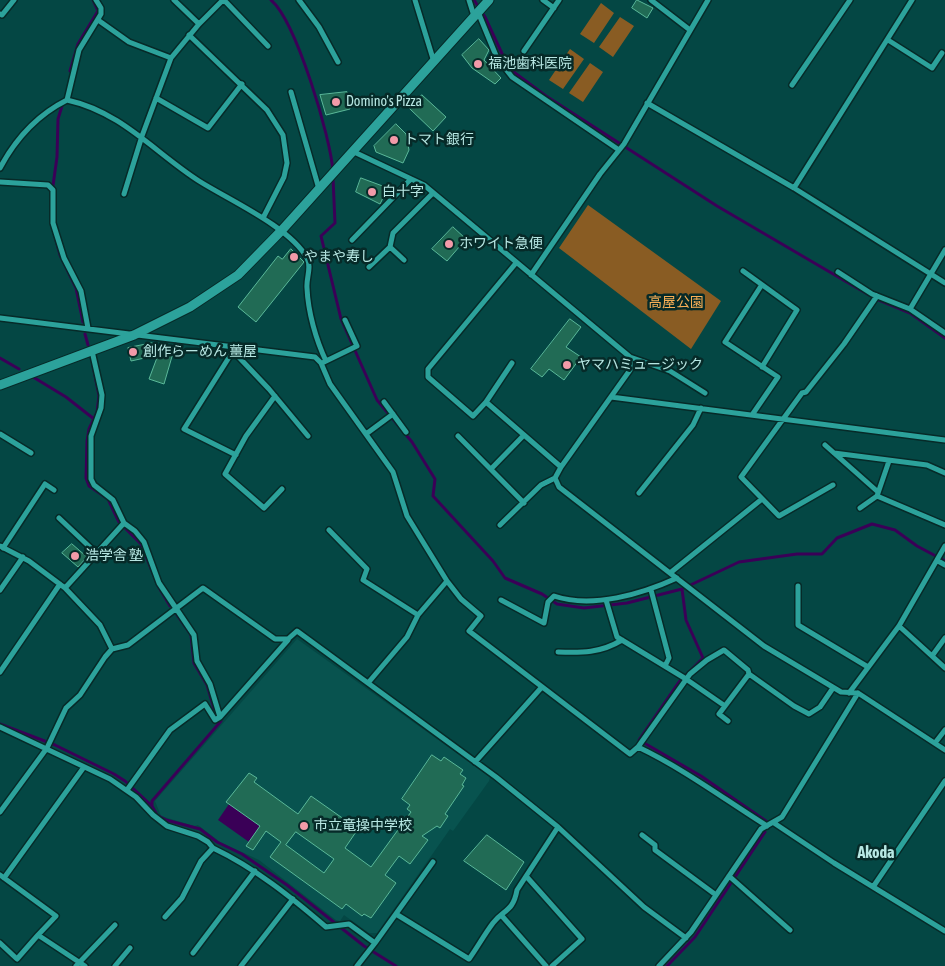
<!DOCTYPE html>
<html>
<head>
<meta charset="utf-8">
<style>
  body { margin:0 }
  canvas { display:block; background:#044744 }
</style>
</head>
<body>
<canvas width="945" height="966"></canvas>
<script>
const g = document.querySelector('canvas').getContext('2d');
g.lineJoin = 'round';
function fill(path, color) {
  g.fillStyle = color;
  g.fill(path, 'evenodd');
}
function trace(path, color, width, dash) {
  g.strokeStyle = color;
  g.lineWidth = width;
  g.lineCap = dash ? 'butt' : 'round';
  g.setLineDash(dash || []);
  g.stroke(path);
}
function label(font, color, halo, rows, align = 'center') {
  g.font = font + ' "Asap Condensed","Noto Sans JP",sans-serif';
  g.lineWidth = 5;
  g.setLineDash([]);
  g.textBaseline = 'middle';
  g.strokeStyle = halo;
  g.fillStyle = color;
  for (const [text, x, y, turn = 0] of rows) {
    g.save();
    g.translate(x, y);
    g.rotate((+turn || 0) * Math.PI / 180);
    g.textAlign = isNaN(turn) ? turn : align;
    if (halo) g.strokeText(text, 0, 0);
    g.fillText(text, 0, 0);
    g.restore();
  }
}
const built = new Path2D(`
  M297,639L490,777L489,781L453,831L450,829L377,933H369L344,915L340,921L336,920L259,860L220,842L198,825L194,826L161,816L155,801Z`);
const green = new Path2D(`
  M601,3L614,13L594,43L580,34Z
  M620,17L634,26L613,57L599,47Z
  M570,49L584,59L563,89L549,80Z
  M590,63L603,72L583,102L569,93Z
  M588,205L721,301L691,349L559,248Z`);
const water = new Path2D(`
  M229,804L260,826L249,842L218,820Z`);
const stream = new Path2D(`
  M271,0C296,21 331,138 333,172
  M474,0L485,17L505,60L515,73L546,96L717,206L869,295
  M70,71L78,44L98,11L93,0
  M333,178L335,223L321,236L341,319L377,400L412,442L435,479L433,496L493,561L505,578L542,594L557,604L584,608L627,603L682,589L739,562L797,554H822L837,538L872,524L895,530L917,546L945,561
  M51,200L57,157L58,119L62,106
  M51,221L60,255L76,288L83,322
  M874,298L910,313L945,338
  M85,334L88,345
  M0,358L19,369
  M92,361L99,396L97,412L89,429L87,441L86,478L89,486L108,499L119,522
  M33,377L66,397L94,419
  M124,527L141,544L158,586L170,606
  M682,589L686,620L703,658L679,682L639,740L701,776L766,821
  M177,615L191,635L194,663L207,685L215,712
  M221,721L152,801V806L157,815L166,820L200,829L217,842L242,854L287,885L364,946L396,966
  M0,724L55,745L114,774L125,781L152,806
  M667,966L695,937L765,832`);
const building = new Path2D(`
  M637,0L653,8L647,18L632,8Z
  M479,39L489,50L484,60L501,78L495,84L472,68L462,55Z
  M347,92L350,109L326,115L320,95Z
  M422,95L446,117L433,131L410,109Z
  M396,124L406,134L409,150L403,163L376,152L374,146Z
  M361,178L388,188L380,204L356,192Z
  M453,227L466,239L447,261L432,249Z
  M291,249L304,262L256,322L238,307L278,256L282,259Z
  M570,319L581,327L566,347L581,357L564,380L549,369L542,377L531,369Z
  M152,343L173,353L164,384L149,379L158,355L131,361L128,348Z
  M72,544L87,557L78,567L62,553Z
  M432,755L441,761L444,757L463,770L460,774L466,778L462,785L464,786L445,814L448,816L440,828L437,826L422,836L428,840L410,864L399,856L385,875L396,883L371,918L364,914L362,916L346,904L342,909L270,857L281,842L266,831L253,850L246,846L260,826L226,802L249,773L257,778L254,782L298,814L311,796L358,829L345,848L371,867L411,812L407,809L410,805L402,799ZM296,832L334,859L324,873L286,845Z
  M487,835L524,862L506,890L464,861Z`);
const minor = new Path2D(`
  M174,0L199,24
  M224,0L268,46
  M299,0L319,27L338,62
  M415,0L434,62
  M469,0L474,16
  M543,0L554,8
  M651,0L690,30
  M478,12L497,58L512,77L619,150
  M0,14L2,15L14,0
  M98,20L129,42L171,58
  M189,35L267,110L283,135L287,163L284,177L263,218
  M888,40L932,68L942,53
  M524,51L559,0
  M792,85L850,0
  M291,92L319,189
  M156,98L208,128L242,84
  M67,100L79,50L101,14V8L96,0
  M647,103L794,188L945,283
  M352,151L424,185L630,357V370L561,467L555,478L559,487L764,646L841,692L858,693L945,750
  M0,168C16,138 37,115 67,100C122,112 155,153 199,181C229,200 290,227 307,258C312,267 306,278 307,288C308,312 316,340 326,361
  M0,182L48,185L53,190V223L64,258L81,291L88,328
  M794,188L912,0
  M124,194L142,136L171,58L199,24L223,0
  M352,240L411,179
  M404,260L390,247L393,233L433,193
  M516,263L428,369V377L473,416L486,402L561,467
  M369,267L390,247
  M743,271L797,310L762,367
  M838,272L872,294L910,309L945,333
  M531,275L600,174L624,144L708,0
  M910,309L945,250
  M0,318L315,357L321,363L330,384L393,472L407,516L447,581L418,615L407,637L368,683
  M232,347L233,351L184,429L236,455
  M92,351L102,395L101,408L91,436V479L94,485L113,500L124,523L135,531L144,542L159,583L194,635L197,661L210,684L220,717
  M233,351L269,389L308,436
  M630,357L670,371L705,393
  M324,362L357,346L345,320
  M275,396L246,436L225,474L264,508L282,489
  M611,397L945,440
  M384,402L406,432
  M486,402L512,363
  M752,415L778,377L725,342L761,286
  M0,434L31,453
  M366,434L393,414
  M458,436L524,503
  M825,445L878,492
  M834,453L927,465L945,473
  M889,461L877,496L945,525
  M491,469L524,435
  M833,485L779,516L741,477L802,393L806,392L844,344L877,296
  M639,493L693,425L701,408
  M860,508L877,496
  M59,518L95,552
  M500,525L541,485L555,478
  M329,530L367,569L363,580L418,615
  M0,546L29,561L65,588L124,523
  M3,548L45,484L54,490
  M938,561L945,565
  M670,573L762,499
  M447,581L461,599L481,616L469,631L630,754L638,747C684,769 724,799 767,826
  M798,586V625L868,667
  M65,588L100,625L112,649
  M0,590L23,557
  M651,590L669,658L665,666
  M501,600L544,623L548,602L554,596C592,609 642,594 677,578
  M606,600L617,637L686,679L725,706
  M899,626L945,668
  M558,652C581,653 601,653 622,640
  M932,656L945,638
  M0,672L60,584
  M849,693L899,626L945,546
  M728,721L719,714L749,674
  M0,727L110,779L136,797L153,815L167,826L198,836L208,842L213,848L201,861L182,898L165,917
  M935,743L945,730
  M638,747L690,674L707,660L724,650L748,670L749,674L794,706L809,714L820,707L833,688
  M475,762L541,688
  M127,790L170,730L205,704L215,720L220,717L288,640
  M0,812L47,748L66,708L80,695L105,657L112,649L128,645L203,588L275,639H288L297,631L496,777L558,827L644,907L686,938
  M774,823L834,863L945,931
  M642,835L655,845V850L716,895
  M213,848C255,868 291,897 326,927L349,924L375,943L433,862
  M0,875L56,916L38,935
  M526,876L582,939L552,966
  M729,876L790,930
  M4,878L84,767
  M873,887L945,781
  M396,914L469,959C477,948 484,935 493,923C504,909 513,912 517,890L558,827
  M502,916L546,966
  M0,943L17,959L38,935L85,966
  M193,953L255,871
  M76,966L115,925
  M115,966L130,948
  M241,966L293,899
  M357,966L375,943
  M659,966L691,932L761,829L782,817L858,693`);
const tertiary = new Path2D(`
  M0,385L134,335L190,307L238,275L282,230L489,0`);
const markers = [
  [478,64,5,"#f39aa8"],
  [336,102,5,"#f39aa8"],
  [394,140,5,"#f39aa8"],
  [372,192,5,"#f39aa8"],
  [449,244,5,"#f39aa8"],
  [294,257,5,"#f39aa8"],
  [133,352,5,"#f39aa8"],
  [567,365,5,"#f39aa8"],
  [75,556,5,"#f39aa8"],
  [304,826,5,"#f39aa8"]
];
const poiNames = [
  ["福池歯科医院",488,64],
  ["Domino's Pizza",346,102],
  ["トマト銀行",404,140],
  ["白十字",382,192],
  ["ホワイト急便",459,244],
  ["やまや寿し",304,257],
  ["創作らーめん 薑屋",143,352],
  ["ヤマハミュージック",577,365],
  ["浩学舎 塾",85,556],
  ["市立竜操中学校",314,826]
];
const parkNames = [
  ["高屋公園",676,303]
];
const quarterNames = [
  ["Akoda",876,853]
];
fill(built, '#08534f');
fill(green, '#895c23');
fill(water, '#3a0057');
trace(stream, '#3a0057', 3);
fill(building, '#216b55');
trace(building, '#5ab899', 1);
trace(minor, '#062a28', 8);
trace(tertiary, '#062a28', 11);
trace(minor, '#2ca29b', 5);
trace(tertiary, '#2ca29b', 9);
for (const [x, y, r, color] of markers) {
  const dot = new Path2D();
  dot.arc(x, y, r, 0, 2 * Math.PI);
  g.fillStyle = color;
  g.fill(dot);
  trace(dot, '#062a28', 2);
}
label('14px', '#b7e7e3', '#062a28', poiNames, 'left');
label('14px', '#f8af56', '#062a28', parkNames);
label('bold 16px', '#b7e7e3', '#062a28', quarterNames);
</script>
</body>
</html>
